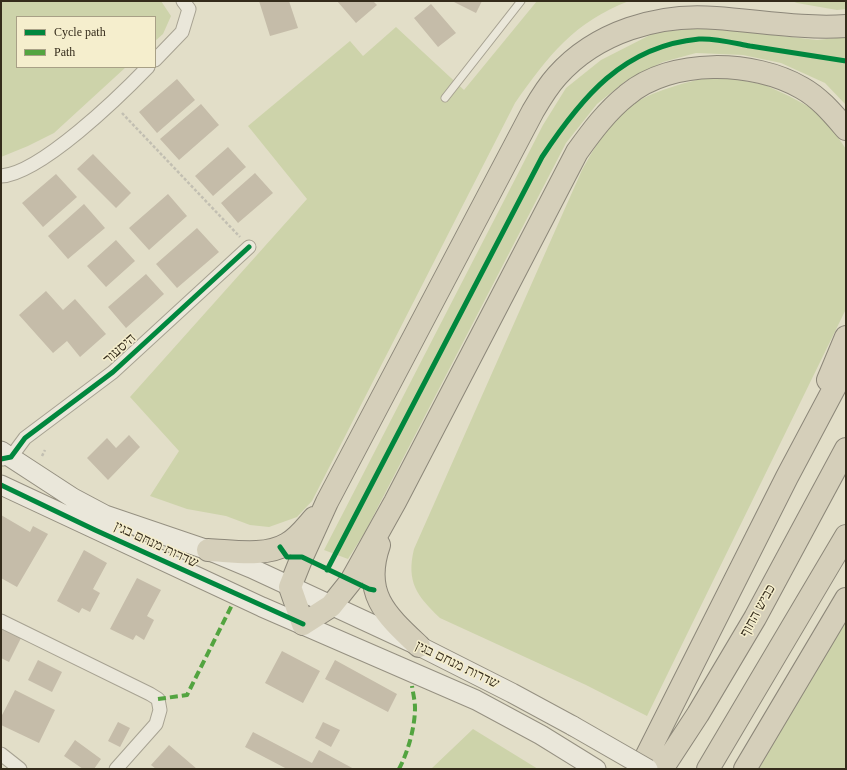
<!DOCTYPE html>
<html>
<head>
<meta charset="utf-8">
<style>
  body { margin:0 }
  #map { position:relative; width:847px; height:770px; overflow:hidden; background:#e2dec8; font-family:"Times New Roman",serif }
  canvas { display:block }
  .frame { position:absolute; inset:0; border:2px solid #342b1b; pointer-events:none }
  .legend { position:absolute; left:16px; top:16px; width:140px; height:52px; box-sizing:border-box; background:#f5eecd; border:1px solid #a8a086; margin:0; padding:5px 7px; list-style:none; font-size:12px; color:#342b1b }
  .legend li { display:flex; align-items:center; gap:8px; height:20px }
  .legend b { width:20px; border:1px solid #a8a086 }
</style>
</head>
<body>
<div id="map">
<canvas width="847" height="770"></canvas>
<div class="frame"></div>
<ul class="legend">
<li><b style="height:5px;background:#00873e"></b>Cycle path</li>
<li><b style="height:5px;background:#53a440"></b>Path</li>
</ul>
</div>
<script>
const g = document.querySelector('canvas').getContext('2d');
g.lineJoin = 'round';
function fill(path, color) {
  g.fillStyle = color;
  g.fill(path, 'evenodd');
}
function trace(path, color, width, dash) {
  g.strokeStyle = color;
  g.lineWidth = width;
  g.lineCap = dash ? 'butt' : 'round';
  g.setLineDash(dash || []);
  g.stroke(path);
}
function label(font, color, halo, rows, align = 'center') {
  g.font = font + ' "Times New Roman",Heebo,serif';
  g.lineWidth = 3;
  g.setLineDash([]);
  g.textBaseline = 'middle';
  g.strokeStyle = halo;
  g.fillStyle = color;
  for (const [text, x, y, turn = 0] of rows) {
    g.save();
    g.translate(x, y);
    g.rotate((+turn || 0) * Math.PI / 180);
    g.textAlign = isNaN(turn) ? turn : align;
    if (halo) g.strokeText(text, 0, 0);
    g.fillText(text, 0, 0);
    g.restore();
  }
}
const green = new Path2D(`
  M1,1H161L171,16L163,34L155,41V17H17V67H126L54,133L28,146L1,157Z
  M537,1H629C574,22 548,56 515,103L312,501L297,517L269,527L250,525L226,516L187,509L150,496L179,451L130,397L307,199L248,126L350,41L363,56L396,27L464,90Z
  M792,1H846V9L837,10L797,3Z
  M704,27L817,40L846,37V105L825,83L781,63L743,55L696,53L663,62L627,80L597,104L566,143L365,532L348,559L324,550L543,125L566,88L601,60L654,33Z
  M701,79H736L765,85L789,96L815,110L828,123L846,149V309L647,716L586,685L440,618C417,596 406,582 414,549L582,170C593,151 604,129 620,114C642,94 673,86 701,79Z
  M846,613V769H753Z
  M473,729L538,769H431Z`);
const building = new Path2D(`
  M259,1H289L298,28L270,36Z
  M337,1H373L377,5L356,23Z
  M452,1H482L476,13Z
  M431,4L456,33L438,47L414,18Z
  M177,79L195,100L157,133L139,112Z
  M201,104L219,125L179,160L160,139Z
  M228,147L246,167L213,196L195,176Z
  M93,154L131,193L116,208L77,169Z
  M255,173L273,193L238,223L221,203Z
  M56,174L77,197L43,227L22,203Z
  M168,194L187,216L149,250L129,228Z
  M84,204L105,228L68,259L48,236Z
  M197,228L219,252L177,288L156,264Z
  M116,240L135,261L106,287L87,266Z
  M146,274L164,294L126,328L108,307Z
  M46,291L63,310L75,299L106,334L80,357L67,341L53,353L19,315Z
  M129,435L140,447L108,480L87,458L107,438L116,448Z
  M1,515L30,532L33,526L48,534L17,587L1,578Z
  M84,550L107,563L93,589L100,593L90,612L82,608L79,613L57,601Z
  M137,578L161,590L147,616L154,620L144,640L136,635L133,640L110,629Z
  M1,629L21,638L9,662L1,658Z
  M282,651L320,671L303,703L265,683Z
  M38,660L62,672L52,692L28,680Z
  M335,660L397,694L388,712L325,679Z
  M15,690L55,710L39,743L1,725V717Z
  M118,722L130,728L120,747L108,741Z
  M323,722L340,730L331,747L315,738Z
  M253,732L312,763L319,750L354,769H287L245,747Z
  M75,740L101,759L94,769H83L64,756Z
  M169,745L197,769H156L151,765Z`);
const path = new Path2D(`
  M122,113L240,237
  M42,456L45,450`);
const lane = new Path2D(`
  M445,98L521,1`);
const street = new Path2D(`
  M155,60L182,32L189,9L183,1
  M1,176C40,174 120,96 148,67
  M3,459L11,457L25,438L113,372L249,247
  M1,621L150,694L158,699L160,710L156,724L116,769
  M1,754L20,769`);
const secondary = new Path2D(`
  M1,451L73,498L105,515L208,550L251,568L419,646L512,693L573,726
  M1,485L262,607L476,700L541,735L596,769`);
const highway = new Path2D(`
  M846,26C803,29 759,21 716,18C659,13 596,32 557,76C547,87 540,99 533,111L327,502L302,557L290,587L303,624L331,606L351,581L395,502L577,152C592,131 607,111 627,95C671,58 754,60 802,88C820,98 833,114 846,129
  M828,380L846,337
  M379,545C362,594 386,615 419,646
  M208,550C233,551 265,557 287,544C298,538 306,527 314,518
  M640,769L787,477L846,366
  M662,769L698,714L755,618L846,449
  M708,769L846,536
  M745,769L846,599`);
const secondaryBridge = new Path2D(`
  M573,726L648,769`);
const quiet = new Path2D(`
  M158,699L187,695L232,605
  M399,769C408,752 415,727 415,708C415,701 413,693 412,686`);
const cycleway = new Path2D(`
  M1,459L11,457L25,438L113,372L249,247
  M1,485L95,530L303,624
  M280,547L287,557H302L369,589L374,590
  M327,570L542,157C581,98 623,46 699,39C715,38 734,43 750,46C782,51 814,56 846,61`);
const streetNames = [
  ["היסעור",120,349,-42],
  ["שדרות מנחם בגין",156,545,25],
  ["כביש החוף",758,611,-61],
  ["שדרות מנחם בגין",457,665,26]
];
fill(green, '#cdd3aa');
fill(building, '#c5bca9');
trace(lane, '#a7a292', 9);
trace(street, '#a7a292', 15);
trace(secondary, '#969182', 21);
trace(highway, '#8c8779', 24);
trace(path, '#c2bfb2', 2.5, [3, 2]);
trace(lane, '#eae7da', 7);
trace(street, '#eae7da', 13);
trace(secondary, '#eae7da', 19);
trace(highway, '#d5cfba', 22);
trace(secondaryBridge, '#969182', 21, []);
trace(secondaryBridge, '#eae7da', 19);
trace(quiet, '#53a440', 4, [8, 4]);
trace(cycleway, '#00873e', 5);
label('14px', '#342b1b', '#f5eecd', streetNames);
</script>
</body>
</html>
